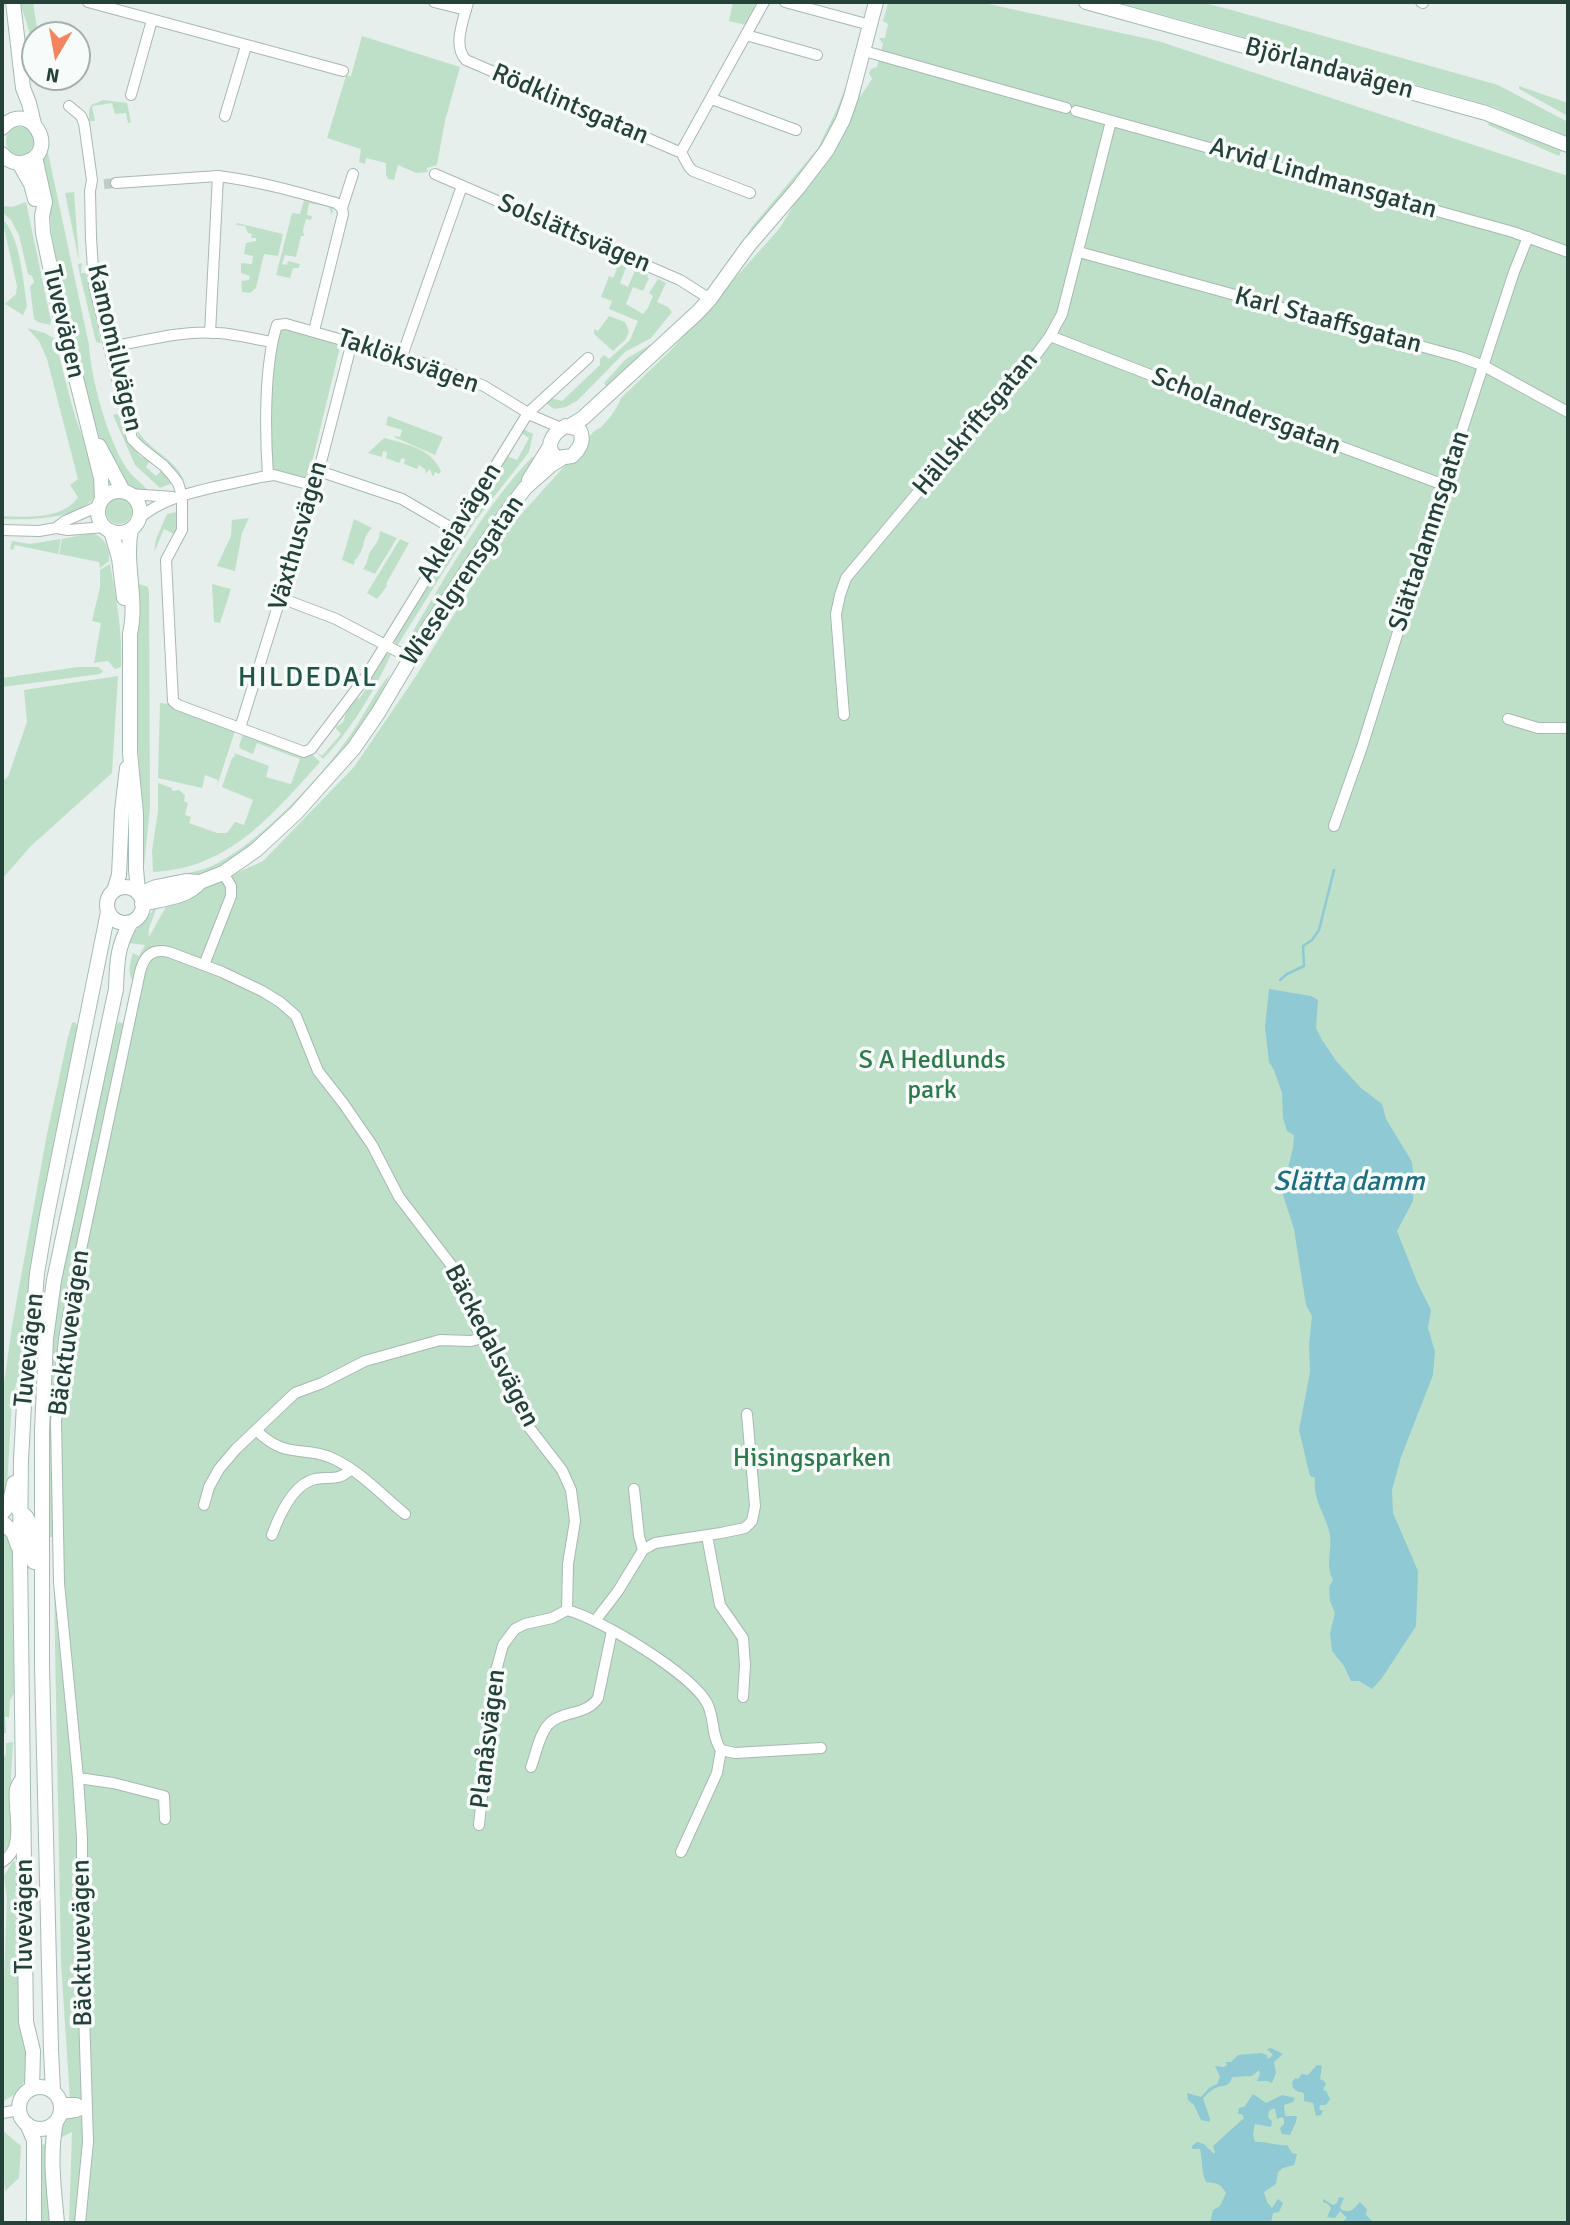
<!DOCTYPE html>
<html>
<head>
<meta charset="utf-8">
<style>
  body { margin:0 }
  #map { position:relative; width:1570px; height:2225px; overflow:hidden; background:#e6efeb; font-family:Signika,sans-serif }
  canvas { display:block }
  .frame { position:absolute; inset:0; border:4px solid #24423a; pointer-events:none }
  .north { position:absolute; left:21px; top:21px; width:70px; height:70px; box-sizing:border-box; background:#f7fbf9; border:2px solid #a3b1ad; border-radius:50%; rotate:190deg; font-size:19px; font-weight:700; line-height:28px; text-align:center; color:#24423a }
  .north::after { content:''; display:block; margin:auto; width:24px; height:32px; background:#f4845f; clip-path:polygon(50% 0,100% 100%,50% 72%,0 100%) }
</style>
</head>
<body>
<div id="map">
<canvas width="1570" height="2225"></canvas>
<div class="frame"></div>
<div class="north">N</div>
</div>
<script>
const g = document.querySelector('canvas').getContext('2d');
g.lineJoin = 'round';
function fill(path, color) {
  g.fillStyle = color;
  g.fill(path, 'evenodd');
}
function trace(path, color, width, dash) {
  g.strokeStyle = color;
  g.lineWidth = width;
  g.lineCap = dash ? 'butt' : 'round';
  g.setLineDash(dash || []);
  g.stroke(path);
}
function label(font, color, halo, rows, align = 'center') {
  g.font = font + ' Signika,sans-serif';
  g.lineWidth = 7;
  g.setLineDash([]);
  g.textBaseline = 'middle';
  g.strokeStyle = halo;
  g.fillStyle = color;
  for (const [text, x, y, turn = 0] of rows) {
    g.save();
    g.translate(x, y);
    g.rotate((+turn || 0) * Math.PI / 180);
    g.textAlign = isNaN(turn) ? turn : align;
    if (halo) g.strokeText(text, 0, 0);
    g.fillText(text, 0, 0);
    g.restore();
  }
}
const green = new Path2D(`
  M20,2H33L38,35L32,37L30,34Z
  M733,2H754L756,7L746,25L729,21Z
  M894,2H979L1158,41L1568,176V2223H69L72,2132L62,2137H58L59,2124L71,2116L61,1963L53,1537H50C50,1468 46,1397 55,1328C67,1231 92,1135 112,1039L118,1022L123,1023L133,981C127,973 130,962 133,953L139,956L145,945L129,943L135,931L155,908L156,907C155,918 147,925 149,937L167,905L263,861L354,767L414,679L506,531L589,439C592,431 595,431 601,427C608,420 618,408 621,398L671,350L779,229L855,106L864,74L860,97L872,79L869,73L871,69L877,67L883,44L879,38H885L888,24L883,21L888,3L893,4Z
  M1117,2H1200L1228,9L1498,85L1566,121L1568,137L1492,106Z
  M362,36L460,67L445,121L437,165L427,168L428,172L416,173L398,165L394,180L388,179L386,175V163L366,158L365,164L359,162L361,149L327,138L346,76H351Z
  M1519,86L1568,103V116L1519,89Z
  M845,89L847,93C837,119 825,142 809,165L744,240L751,228L818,148L836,111Z
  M103,100L127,103L131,122L128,123L126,113L115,114L112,103L92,106L95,121H89V111L91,105Z
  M1490,121L1561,151L1559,156L1488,125Z
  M6 141a14 14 0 1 1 28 0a14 14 0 1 1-28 0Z
  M47,148L89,345C91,379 108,441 127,469C134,478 143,484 150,493L137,492L126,485L105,453L94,422L66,310L52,237L49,204L41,161Z
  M74,192L79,261L65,193Z
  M304,200L333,208L332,215L329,207L309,203L307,215L312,216L311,220L306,219L303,230L304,236H301L296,257L285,255L282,264L287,265L288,261L300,264L299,268H293L290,278L276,275L292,213L300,214Z
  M26,202L51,321L50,325L38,322L34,319L30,287L34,282L32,276L28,274L19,235L11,220L2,212V206L12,207Z
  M2,219C20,235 23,281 27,306L23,315L5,304L16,294L17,286Z
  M237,223L283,234L278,256L264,254L256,288L250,293L242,292L241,281L249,280L250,276L241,273V263L252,264L253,256L244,254L246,243L256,241V238H251L252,234L248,233L245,226L236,225Z
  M613,259L627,265L620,283L628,287L636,268L648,274L647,277L649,278L643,291L633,287L626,304L643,314L648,308L653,296L649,293L658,279L666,283L657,302L668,307L672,312L651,338L625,352L578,400L566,407L554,409L546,403L551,398L562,401L600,365V359L604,355L609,359L630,340L638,321L609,309L612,301L601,297L609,276L613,278L617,269L610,265Z
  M82,263L81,273H86L101,342L100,343L96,342L80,275L78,264Z
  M609,316L625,322L629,331L626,339L613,351L594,334V329L598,331Z
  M27,328L45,333L55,339C62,366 68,393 76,419C82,437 91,456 95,476C96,483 98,491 94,497C80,520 25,520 2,519V516C26,517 63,520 78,497L70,485L78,479L47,359L39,341Z
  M283,329L341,343L308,479L274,470L271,464L272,375L278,333Z
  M651,344L652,345L608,389L604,383L626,359Z
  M117,352L138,431C150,451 174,458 184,480L181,481L164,458L146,446L139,438L129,406Z
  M122,413L124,431L133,443L131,446L140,456L150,461L146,467L156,476L163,469L173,483L160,488L135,465L113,415Z
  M388,416L443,437L435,455L394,437V436L400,437L402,430L386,425Z
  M523,429L533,434L529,452L476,520L397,646L394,640L407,614C421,606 417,588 431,581L473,508L477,507L487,492L486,487L493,482L503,468V462L507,456L517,460L529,438L521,433Z
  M384,438C406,444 431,448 441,471L439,474L435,472L433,477L430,469L425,474L426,470L419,465L417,469L404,464L405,459L402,458L399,463L386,458L387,452L383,451L382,457L368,453Z
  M532,457H536L530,469L507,499L444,595L409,644L404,646C443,582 480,512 532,457Z
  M106 511a13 13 0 1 1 26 0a13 13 0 1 1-26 0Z
  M180,511L176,535L164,529L154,553L156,539L167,514Z
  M249,518L242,533L235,571L217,566L231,536L232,520Z
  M354,519L372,528C361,539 366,545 359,555C353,565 356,553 354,565L342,560Z
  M380,531L397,538L375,574L363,569C368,563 367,558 370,552C375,545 380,540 380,531Z
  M92,533C105,537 110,548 109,561L100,568L99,562L59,554L62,539Z
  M61,539L58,554L15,545L13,550L10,549L12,541L30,544Z
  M400,539L409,543L386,584L387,586L377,599L367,593Z
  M110,564C116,597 123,633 121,667L115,669L108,661L94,663L101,623L92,621L100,587V570Z
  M139,584L148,587L149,593L150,807L144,866L142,865L143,830L136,715Z
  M212,584L231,589L220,623L214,622Z
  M385,654H391C375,690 351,730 323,759L315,751L322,756L341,734L335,727C344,724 344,720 346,712C348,708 353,702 355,699L360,698L365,690V684Z
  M78,667H98L103,671L100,674L2,687V678Z
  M390,674C367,731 266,852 208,873C193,878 177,879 161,880C179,873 200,873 218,863C263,839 319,779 349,737C363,717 375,692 390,674Z
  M118,676L112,773L31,846L2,879V781L8,777L27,722L24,690Z
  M160,703L170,704L235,731L217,786L218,780L205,775L202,788L158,778Z
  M243,734L305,756L312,754L320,762C273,814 229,869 153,872L152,851L158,811V783L172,788V791L179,790L185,795L184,801L188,803L185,815L191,817L189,823L217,833H227L235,822L244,825L253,800L222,787L232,758L235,756L234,753L269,766L266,777L291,784L300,759L257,743L253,754L241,749L239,746Z
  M75,1022L78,1028L37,1246L20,1369L12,1401L7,1486L2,1498V1398L12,1326L47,1134L68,1037L72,1023Z
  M2,1528L6,1531L13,1546L16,1690L10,1700L9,1717H5L6,1733H2Z
  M13,1742L11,1777L12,1842L2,1855V1760L6,1754V1743Z
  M13,1861L17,1862L28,2046L27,2077L17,2093L2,2102V2035L7,1899L4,1876Z
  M2,2130L21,2146L19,2178L5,2191L2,2159Z
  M48,2144L54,2223H40L38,2145Z`);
const water = new Path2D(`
  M1269,989L1311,996L1318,1000L1316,1028L1322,1040L1337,1062L1361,1088L1382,1104L1386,1119L1412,1162L1414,1183L1413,1201L1397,1231L1417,1282L1431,1310L1428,1328L1435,1352L1433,1375L1401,1457L1392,1490L1393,1513L1418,1571L1416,1626L1382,1678L1372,1689L1359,1681H1351L1344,1666L1332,1651L1330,1633L1335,1613L1330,1601L1329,1587L1333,1580C1324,1561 1334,1549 1329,1531C1324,1511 1313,1501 1315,1478L1310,1476L1299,1430L1310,1372L1309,1345L1312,1316L1306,1305L1294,1229L1282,1192L1293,1148L1294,1135L1287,1131L1283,1118L1282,1093L1274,1070L1269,1062L1265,1027Z
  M1271,2048L1283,2054L1274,2062L1276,2073L1272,2083L1268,2081H1257L1260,2074L1259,2070L1252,2076L1232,2077C1229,2088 1224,2084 1216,2088C1212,2089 1207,2095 1203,2098L1210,2119V2122L1201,2120L1194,2105L1188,2100L1187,2093L1201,2097L1209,2088L1217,2084L1220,2077L1215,2066L1224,2067L1227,2065L1226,2062H1231L1238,2055L1261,2053L1267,2055L1268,2059L1273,2055L1267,2049Z
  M1317,2065L1322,2066L1320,2079L1324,2081L1326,2084L1323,2090L1326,2091L1330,2099L1326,2105H1320L1319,2109L1323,2111L1321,2115L1316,2116L1313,2103L1304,2101V2094L1302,2092H1298L1293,2088L1292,2082L1295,2078L1298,2079L1302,2074L1308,2075Z
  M1253,2094L1266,2103L1282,2095L1295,2098L1293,2102L1284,2105L1285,2116H1297L1296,2122L1290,2135L1282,2134L1280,2128L1284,2124V2119L1282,2117L1277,2119L1275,2109H1272L1269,2111L1268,2117L1272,2121L1271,2127L1255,2124L1253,2134L1255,2142C1266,2141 1275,2146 1287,2145L1292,2153L1297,2154L1294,2165L1283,2168L1278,2172L1276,2184L1264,2192L1267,2202L1272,2208L1278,2199L1283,2203L1279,2212L1273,2213L1271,2223H1210L1213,2210L1220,2206L1226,2193C1221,2184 1217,2183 1206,2182C1201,2172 1203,2161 1200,2149H1192V2146L1197,2142L1204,2144L1214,2154L1215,2152L1213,2146L1244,2118L1242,2114H1238L1239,2108L1244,2107Z
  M1339,2197L1344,2198L1340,2207L1342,2210C1353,2214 1354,2207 1360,2202L1367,2209L1366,2215L1374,2223H1359L1358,2221L1355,2223H1341L1347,2218L1340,2211L1335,2218L1327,2217L1331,2208L1328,2204L1323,2202V2199L1333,2205L1337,2203Z`);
const stream = new Path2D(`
  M1280,980L1287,974L1304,966L1303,946L1312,940L1319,930L1334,870`);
const streetTunnel = new Path2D(`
  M104,184L116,183`);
const street = new Path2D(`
  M88,2L343,71
  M434,2L466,10
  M468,2C464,19 452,46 466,60L677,151L681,152L764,2
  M785,2L870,25
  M1421,2L1423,3
  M746,35L817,55
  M864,51L1066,108
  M131,95L152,20
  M712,99L796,130
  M69,106L81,116L84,123L92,180L90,191L91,238L94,285L129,427L132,439L140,447L164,466L172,475L178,483L182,496V530L166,560L173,701L178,705L304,752L311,749L365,678L528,413L588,358
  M1076,111L1513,232L1568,252
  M225,116L246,46
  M681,152L689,167L693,171L750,193
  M435,174L680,280L710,299
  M116,183L218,176C258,181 297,192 336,203L342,208
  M1079,252L1460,357L1484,366L1568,412
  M314,331L343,214L342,208L353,174
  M210,333L218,176
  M1050,336L1223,403L1444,485
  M109,347C145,341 181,330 218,333C236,334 254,339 272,342
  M402,356L462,186
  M319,471L402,499L455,530
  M268,475C265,432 264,365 277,325L286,324L433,366L484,386L533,416L561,428
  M129,494L173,497
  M137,521C163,493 223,486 261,477L274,475L315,486
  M56,528L65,521L99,506
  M2,530L39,531L56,528L68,530L105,527
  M281,598L336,619L410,658
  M844,715L836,614L840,595L846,578L1001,393L1036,355L1050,336L1062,314L1111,121
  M1508,719L1538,728H1568
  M240,728L313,493L352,342
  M1334,826L1362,747L1444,485L1514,272L1528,237
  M204,965L231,896V886L223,873
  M257,1431C288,1461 304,1444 336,1460C362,1473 383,1496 405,1514
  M634,1489L639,1536L643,1550
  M204,1505L209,1487L219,1469L236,1449L295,1393L322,1383L365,1361L440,1340L471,1341L482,1338
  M272,1535C279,1516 293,1484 315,1479C331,1476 338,1482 351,1469
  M707,1536L720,1605L743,1638L745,1665L743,1697
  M595,1621L618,1591L643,1550L655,1543L721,1533L745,1528L752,1521L755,1506L747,1414
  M531,1767C536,1754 539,1735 548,1725C561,1710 587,1716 598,1698L612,1631
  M78,1778L113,1783L164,1796L165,1819
  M479,1825L494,1678L503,1645L515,1629L525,1624L552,1618L567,1610
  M681,1852L717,1773L721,1750
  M2,1862C26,1848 12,1812 15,1789C16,1784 20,1779 23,1775
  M61,2103H76L86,2108
  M2,2113L19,2110
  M61,2114L76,2112L86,2108
  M80,2223L88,2142L82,1948V1838L78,1778L59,1583L56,1421L64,1339L76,1273L140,972C144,956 152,948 169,952L222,972L262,991L280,1002L296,1016L318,1071L343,1103L372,1145L399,1197L452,1266L463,1285L477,1329L494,1354L517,1407L528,1426L562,1470L571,1490L575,1521L568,1564L567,1610C601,1619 690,1673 707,1703C715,1718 711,1736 721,1750L735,1753L821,1748`);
const secondary = new Path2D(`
  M13,2L23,88L29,103L34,124
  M1086,2L1486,113L1568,145
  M2,128C29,97 61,151 26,162C17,165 8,161 2,154
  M35,157L45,202L42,216L43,233L60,314L101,478L102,499
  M19,163L31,184L35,199
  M566,426L579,429C585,439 580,449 572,456L558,458C542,449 553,432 566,426Z
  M570,426L583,418L698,312L710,299L749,245L798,188L827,150L843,120L851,97L876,2
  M99,446L123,491
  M529,480L549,448
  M98 512a21 21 0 1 1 42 0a21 21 0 1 1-42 0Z
  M131,529C124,564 138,599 130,634V753L136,813V869L138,891
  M111,531L119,558L124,598
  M107 905a18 18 0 1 1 36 0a18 18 0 1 1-36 0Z
  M114,891L119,875L122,811L127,768
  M140,894L156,887L186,881L200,882L223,873L256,850L296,813L354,748L378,713L429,627L507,512L525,488L551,465L561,459
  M142,904C161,899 187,898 200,882
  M4,1511L10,1502L14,1483
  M19,1511C36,1519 33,1546 34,1562
  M2,1522L13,1532L18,1546
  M19 2108a21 21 0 1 1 42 0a21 21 0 1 1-42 0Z
  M32,2088L33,2051L26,2022L20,1553L21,1460L25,1385L31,1348L37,1273L47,1215L108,912
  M53,2091L51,2050L42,1667V1431L46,1339L54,1280L116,989C117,961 117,947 131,922
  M56,2122C49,2156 54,2189 57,2223
  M27,2124L34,2140V2223`);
const streetNames = [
  ["Björlandavägen",1329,69,15],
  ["Rödklintsgatan",570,105,23],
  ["Arvid Lindmansgatan",1323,179,16],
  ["Solslättsvägen",574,234,23],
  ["Karl Staaffsgatan",1328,321,15],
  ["Tuvevägen",63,322,77],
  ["Kamomillvägen",114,348,77],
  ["Taklöksvägen",408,362,19],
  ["Scholandersgatan",1246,412,21],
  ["Hällskriftsgatan",976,424,-50],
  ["Aklejavägen",460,523,-58],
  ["Slättadammsgatan",1430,531,-72],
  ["Växthusvägen",299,536,-74],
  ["Wieselgrensgatan",463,581,-56],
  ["Bäcktuvevägen",70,1333,-82],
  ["Bäckedalsvägen",491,1346,63],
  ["Tuvevägen",30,1350,-84],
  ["Planåsvägen",489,1739,-83],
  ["Tuvevägen",25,1916,-90],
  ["Bäcktuvevägen",83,1943,-91]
];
const parkNames = [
  ["S A Hedlunds",932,1061],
  ["park",932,1091],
  ["Hisingsparken",812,1459]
];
const neighbourhoodNames = [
  ["HILDEDAL",308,679]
];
const waterNames = [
  ["Slätta damm",1349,1183]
];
fill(green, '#bfe0c8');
fill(water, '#8ec9d4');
trace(stream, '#8ec9d4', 2.5);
trace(streetTunnel, '#bfccc8', 10, [10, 5]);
trace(street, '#a8b8b2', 12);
trace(secondary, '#a4bbb3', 16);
trace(street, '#fff', 10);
trace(secondary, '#fff', 14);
label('26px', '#24423a', '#f7fbf9', streetNames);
label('26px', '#2d7a4b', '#f7fbf9', parkNames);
g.letterSpacing = '2px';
label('28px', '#1f5548', '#f7fbf9', neighbourhoodNames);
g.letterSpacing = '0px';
label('italic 28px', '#1c6f80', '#f7fbf9', waterNames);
</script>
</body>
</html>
